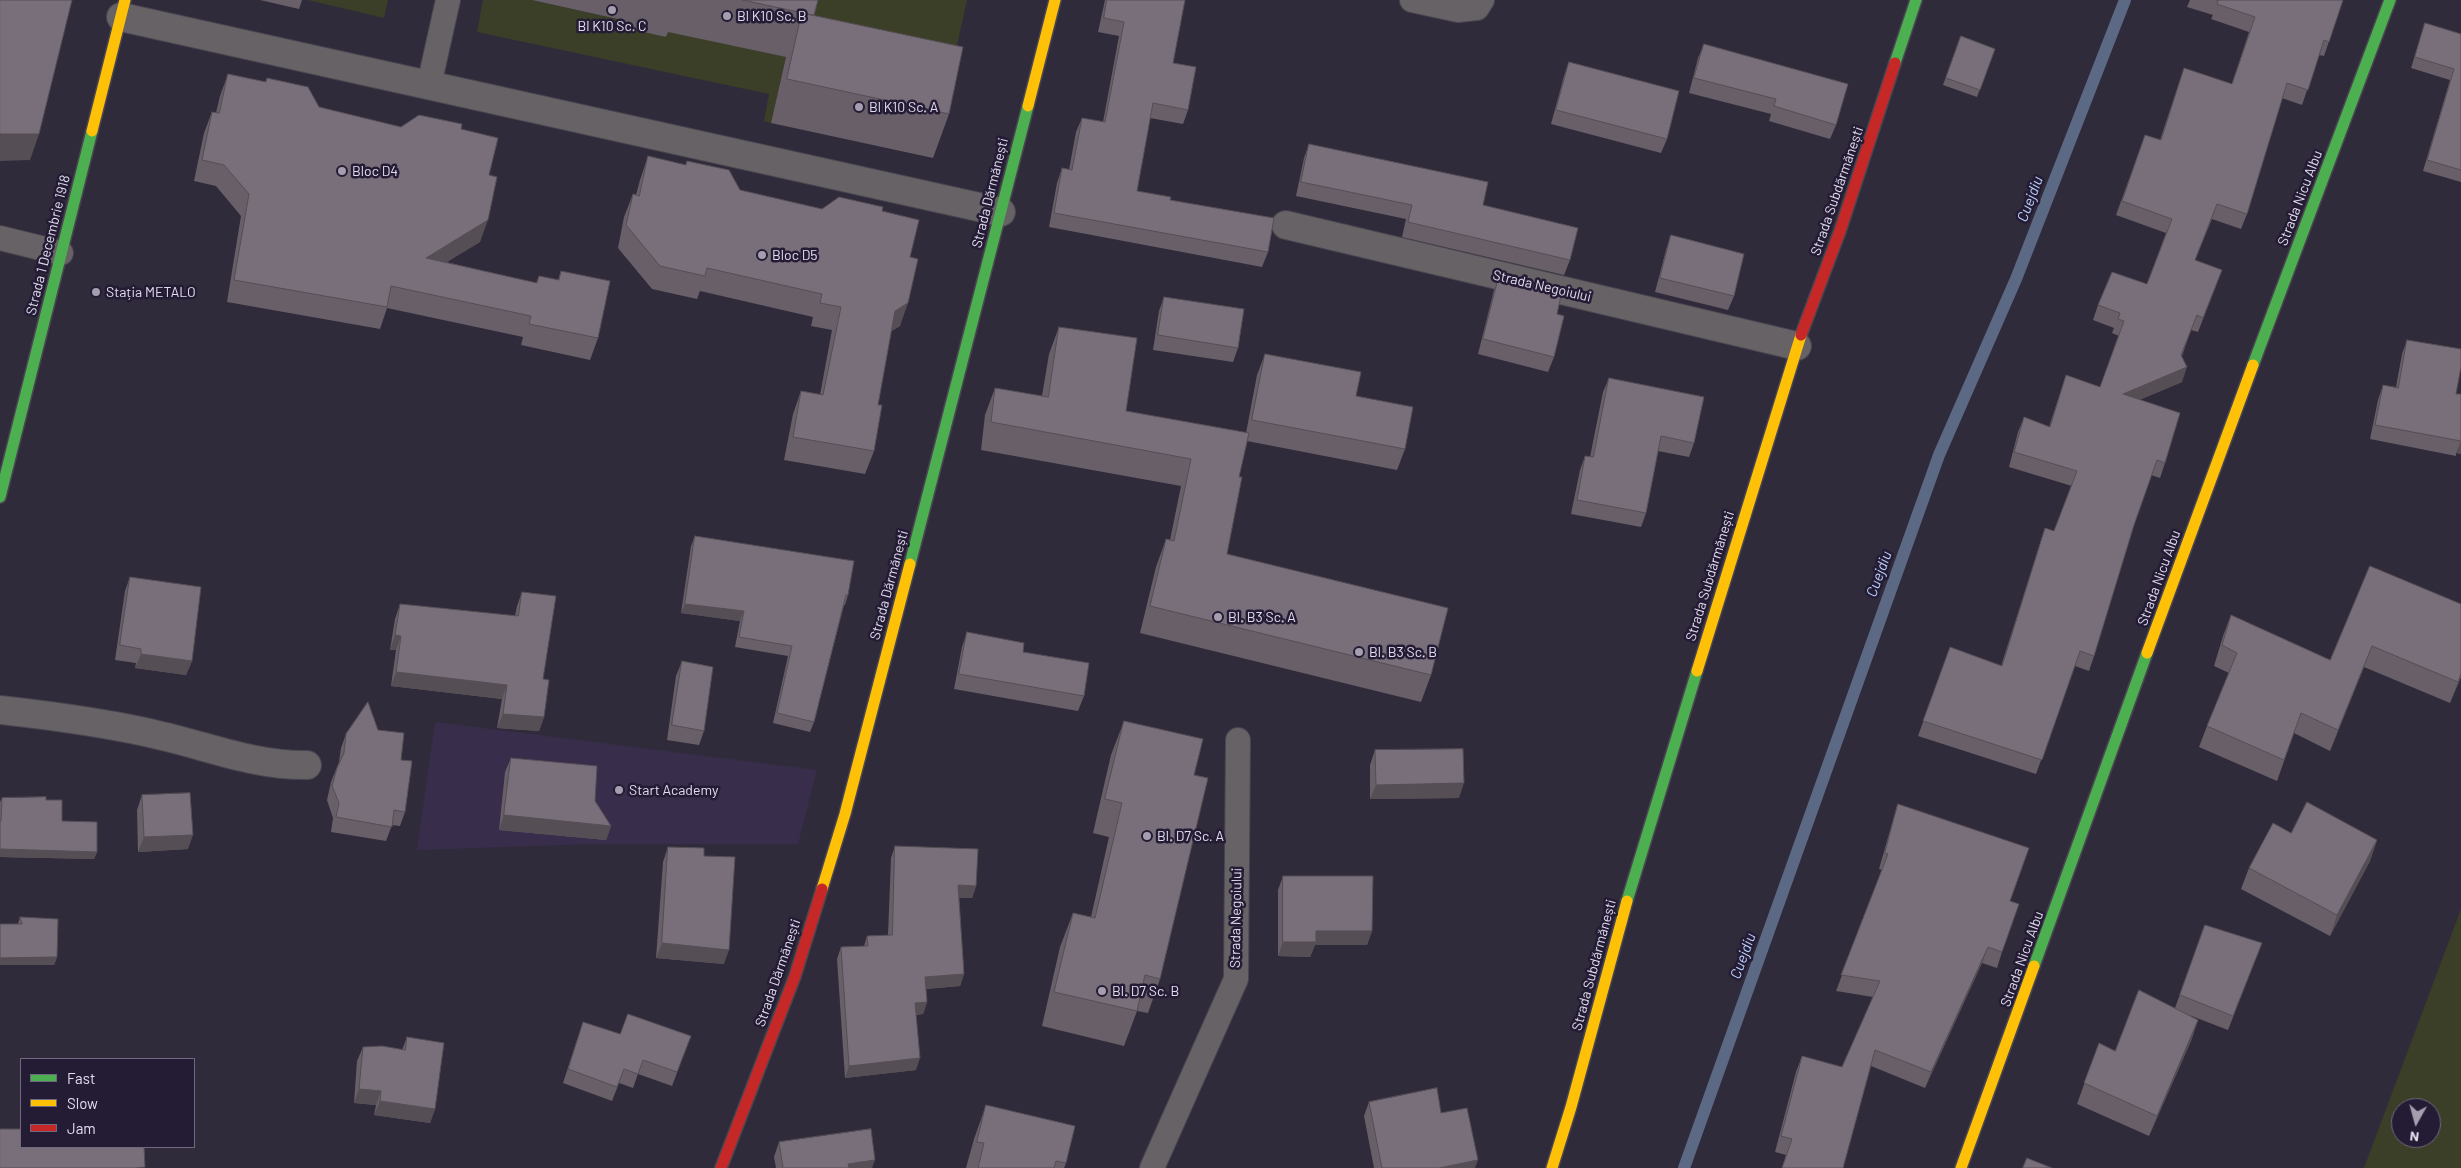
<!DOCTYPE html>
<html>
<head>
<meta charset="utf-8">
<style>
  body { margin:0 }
  #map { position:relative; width:2461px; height:1168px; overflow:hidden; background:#302b3a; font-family:Barlow,sans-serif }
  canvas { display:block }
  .legend { position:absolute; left:20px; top:1058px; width:175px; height:90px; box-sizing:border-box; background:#241b35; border:1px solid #70687f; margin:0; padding:6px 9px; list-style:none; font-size:15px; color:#e2dcee }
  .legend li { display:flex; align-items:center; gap:10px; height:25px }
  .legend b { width:25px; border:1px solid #70687f }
  .north { position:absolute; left:2391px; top:1098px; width:50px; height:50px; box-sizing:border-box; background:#241b35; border:1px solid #70687f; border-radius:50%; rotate:187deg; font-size:14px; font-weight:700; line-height:20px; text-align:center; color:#e2dcee }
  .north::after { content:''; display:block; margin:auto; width:18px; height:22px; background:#a49eaf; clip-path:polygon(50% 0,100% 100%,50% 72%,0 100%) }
</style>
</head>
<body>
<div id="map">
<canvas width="2461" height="1168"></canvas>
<ul class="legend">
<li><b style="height:6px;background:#4caf50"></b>Fast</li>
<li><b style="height:6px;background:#ffc107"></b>Slow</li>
<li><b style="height:6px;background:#c62828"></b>Jam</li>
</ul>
<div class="north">N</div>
</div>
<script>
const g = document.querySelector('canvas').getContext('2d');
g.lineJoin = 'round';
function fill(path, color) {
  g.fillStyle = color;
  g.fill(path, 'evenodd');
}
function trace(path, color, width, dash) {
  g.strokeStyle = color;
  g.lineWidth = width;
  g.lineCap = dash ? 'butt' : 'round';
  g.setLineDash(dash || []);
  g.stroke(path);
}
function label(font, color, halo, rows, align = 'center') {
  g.font = font + ' Barlow,sans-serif';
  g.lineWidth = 5;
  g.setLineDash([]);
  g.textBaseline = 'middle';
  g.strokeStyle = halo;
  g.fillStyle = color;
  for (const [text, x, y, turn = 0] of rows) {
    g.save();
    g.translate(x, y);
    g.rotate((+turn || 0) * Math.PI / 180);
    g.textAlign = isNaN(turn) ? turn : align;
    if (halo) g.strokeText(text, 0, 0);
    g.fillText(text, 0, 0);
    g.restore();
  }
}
const built = new Path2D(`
  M435,722L817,770L798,844H593L417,850Z`);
const green = new Path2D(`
  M308,0H388L384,18Z
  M483,0H532L622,20V27L666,37L667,31L786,57L771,123L764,121L769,94L477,32Z
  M811,0H967L947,91L798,60Z
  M2461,909V1168H2364ZM2401,1108H2431V1138H2401Z`);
const stream = new Path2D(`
  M1684,1168L1939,455L2016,279L2125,0`);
const lane = new Path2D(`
  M1412,0L1458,10L1477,8L1482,0
  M429,85L448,0
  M0,238L61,253
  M1152,1168L1236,979L1238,740`);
const street = new Path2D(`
  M121,17L1001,212
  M1286,225L1797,346
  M0,710C54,716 109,723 162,736C210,747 257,766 307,765`);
const fast = new Path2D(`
  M1895,63L1916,0
  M2253,365L2390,0
  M0,497L92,131
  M910,564L1028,106
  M1627,901L1697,671
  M2034,966L2147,653`);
const slow = new Path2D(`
  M1028,106L1055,0
  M92,131L125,0
  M2147,653L2253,365
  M1697,671L1801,335
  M822,889L845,814L910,564
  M1552,1168L1571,1107L1627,901
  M1961,1168L2034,966`);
const jam = new Path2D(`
  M1801,335L1840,231L1895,63
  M721,1168L795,976L822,889`);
const wall = new Path2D(`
  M260,0H302L299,9Z
  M532,0H818L814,15L949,114L933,158L771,123L786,57L668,32L666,37L621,27L622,20Z
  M1105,0H1185L1173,63L1188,110L1183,124L1150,118L1137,191L1170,200L1268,252L1262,267L1049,227L1057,183L1062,168L1069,170L1076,132L1082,118L1103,122L1119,36L1098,32Z
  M2190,0H2343L2324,56L2319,55L2302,105L2282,98L2247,214L2241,229L2212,219L2195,260L2222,270L2198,332L2191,330L2182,356V382L2139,400L2165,463L2160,478L2151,475L2134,525L2094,656L2089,671L2075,666L2036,774L1918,736L1950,647L2001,666L2045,528L2054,531L2072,486L2009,467L2018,432L2024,417L2049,427L2066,375L2100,387L2119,336L2112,333L2114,328L2093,320L2098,305L2147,284L2166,233L2116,215L2145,135L2160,140L2184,68L2232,84L2249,32L2211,19L2213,15L2187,7Z
  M2425,23L2461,34V182L2423,171L2450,80L2411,68Z
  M1961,36L1995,49L1977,97L1943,85Z
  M1704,44L1836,125L1830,139L1769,121L1771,114L1689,93L1698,58Z
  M1569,62L1667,139L1661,153L1551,124L1564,76Z
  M228,74L265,82L267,78L319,107L401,127L461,129L489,175L480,242L446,262L536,283L539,276L558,280L561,271L598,338L590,360L521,345L523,337L387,308L380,329L227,302L241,216L216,186L194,181L204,133L212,112L216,113L220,96Z
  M1309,144L1483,205L1570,260L1564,275L1402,237L1406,219L1296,196L1304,158Z
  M648,156L685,165L687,161L740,190L822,209L882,211L910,257L900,326L891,331L878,405L874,451L865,474L784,460L793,414L801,391L820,395L832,330L811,326L813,317L700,291L697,299L652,289L618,248L624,217L633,194L636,195L640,180Z
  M1671,235L1734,296L1728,310L1655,292L1666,250Z
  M1499,276L1557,314L1554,357L1548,372L1478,354L1494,290Z
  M1164,297L1238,348L1233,362L1153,350L1159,311Z
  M1059,327L1126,411L1246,433L1257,375L1265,354L1356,396L1405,449L1397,470L1247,441L1239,477L1227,554L1431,675L1421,702L1140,633L1156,567L1166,539L1170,540L1181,486L981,450L985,415L995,388L1042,396L1049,354Z
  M2407,340L2456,394H2461V454L2456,453V456L2370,439L2378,400L2383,385L2396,387L2402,354Z
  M1609,378L1694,443L1689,457L1658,451L1646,513L1641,527L1571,514L1580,470L1585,456L1590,457L1603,392Z
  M695,536L848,595L845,605H844L814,722L810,732L773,723L788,656L735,647L740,621L681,613L691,546Z
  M2370,566L2461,677L2450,703L2364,667L2330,751L2294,733L2277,781L2199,747L2207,726L2229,673L2214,666L2223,636L2231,615L2330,660Z
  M130,577L192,661L186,675L135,668L136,663L115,660L125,591Z
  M522,592L543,679L544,717L539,731L497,728L502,699L391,686L396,650H390L395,619L400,604L515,616L517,606Z
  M967,632L1023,652L1084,696L1078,711L954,689L962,647Z
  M682,661L704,731L699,745L667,740L676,676Z
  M1124,721L1194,775L1160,979L1148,1013L1137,1011L1124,1046L1042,1026L1060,947L1073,913L1091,917L1109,837L1093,833L1111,755Z
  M378,730L401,760L405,812L400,826L392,825L386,841L331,832L333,818L327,800L331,782L339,762L341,748L346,734Z
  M1375,750L1459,798L1370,799V765Z
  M511,758L595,801L611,826L606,840L499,830L505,772Z
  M142,795L188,849L138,852L137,810Z
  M2,798L46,800L62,821L97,852L94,859L0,857V802Z
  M1898,804L2010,901L2002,952L1997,968L1982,963L1925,1088L1871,1066L1843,1168H1782L1786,1155L1775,1152L1796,1072L1802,1056L1842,1067L1873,997L1836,991L1882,870L1879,869L1893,820Z
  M2291,833L2377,840L2370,861L2330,936L2241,889L2249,868Z
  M895,846L976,886L972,898H959L964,974L960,986L926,989L927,1002L923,1014L916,1015V1070L845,1078L837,959L841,947L864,946L867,936L888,935L891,858Z
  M668,847L704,856L724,964L656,958L663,862Z
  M1283,876L1372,931L1367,945H1315L1310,957L1278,956V890Z
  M20,917L57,957L54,965L18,924Z
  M2205,925L2262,943L2228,1030L2189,1015L2198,1020L2191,1041L2149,1136L2077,1104L2099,1043L2115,1051L2175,1008Z
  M583,1022L620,1034L691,1036L672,1086L638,1074L633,1088L619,1083L612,1101L563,1083Z
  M407,1037L435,1109L430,1123L374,1115L376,1105L354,1103L357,1061L363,1047L402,1050Z
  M1369,1102L1441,1113L1475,1168H1374L1364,1116Z
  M986,1105L1066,1163L1064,1168H966L974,1139Z
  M779,1142L872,1168H776L774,1157Z`);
const shadedWall = new Path2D(`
  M0,134H39L30,160L0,161Z
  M488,220L480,242L418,280L426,258Z
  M908,303L900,326L887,334L895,311Z
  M2187,367L2182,382L2118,409L2123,394Z
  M2461,440V454L2456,453L2461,441Z
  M685,604L744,611L740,621L681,613Z
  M395,635L401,636L396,650H390Z
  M2372,646L2364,667L2330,751L2338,730Z
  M141,654L192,661L186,675L135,668Z
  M396,672L507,685L502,699L391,686Z
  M2461,674V677L2450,703L2458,682Z
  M503,714L544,717L539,731L497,728Z
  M1464,783L1459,798L1370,799L1376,785Z
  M504,815L611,826L606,840L499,830Z
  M193,835L188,849L138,852L144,837Z
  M2377,840L2370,861L2330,936L2337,915Z
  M0,849L97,852L94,859L0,857Z
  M958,885L976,886L972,898H953Z
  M1316,931H1372L1367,945H1315L1310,957L1278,956L1283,942Z
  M662,943L729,950L724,964L656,958Z
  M1988,947L1982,963L1925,1088L1931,1072Z
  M57,957L54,965H0V958Z
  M964,974L960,986L921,989L925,977Z
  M927,1002L923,1014L910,1015L915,1003Z
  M2198,1020L2191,1041L2149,1136L2157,1116Z
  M920,1058L916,1070L845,1078L849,1066Z
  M359,1089L381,1091L376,1105L354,1103Z
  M380,1101L435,1109L430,1123L374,1115Z
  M875,1160L872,1168H847L848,1164Z
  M1478,1160L1475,1168H1439Z`);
const building = new Path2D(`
  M0,0H72L39,134H0Z
  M743,0H818L814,15Z
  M1107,0H1185L1173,63L1196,67L1188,110L1153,103L1137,191L1171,197L1170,200L1274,218L1268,252L1054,213L1062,168L1072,170L1082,118L1105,122L1124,22L1104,18Z
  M2217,0H2343L2329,42L2324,40L2308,90L2287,83L2247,214L2217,204L2195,260L2222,270L2203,318L2197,315L2181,355L2187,367L2123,394L2180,413L2165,463L2157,460L2134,525L2094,656L2080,651L2042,760L1923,721L1950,647L2002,666L2045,528L2054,531L2077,471L2014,452L2024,417L2050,427L2066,375L2100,387L2124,321L2118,319L2120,313L2098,305L2112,272L2147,284L2172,219L2122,201L2145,135L2161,140L2184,68L2232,84L2255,17L2217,4L2218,0Z
  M802,13L963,47L949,114L787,79Z
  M2425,23L2461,34V170L2427,160L2454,69L2415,57Z
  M1961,36L1995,49L1980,90L1946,78Z
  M1704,44L1848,84L1836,125L1774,106L1776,99L1694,78Z
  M1569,62L1679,91L1667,139L1556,110Z
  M228,74L266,82L267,78L308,87L319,107L401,127L419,115L462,124L461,129L498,138L489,175L497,177L488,220L426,258L537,283L539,276L559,280L561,271L610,281L598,338L529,324L531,316L391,286L387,307L234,280L249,194L224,165L202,160L212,112L219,113Z
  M1309,144L1488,182L1483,205L1578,228L1570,260L1408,222L1412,205L1301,182Z
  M648,156L686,165L687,161L729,170L740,190L822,209L839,197L883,207L882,211L919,220L910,257L918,259L908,303L895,311L878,405H882L874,451L793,437L801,391L823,395L841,307L820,303L822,294L707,268L705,276L660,266L626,225L633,194L639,196Z
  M1671,235L1744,254L1734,296L1660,278Z
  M1499,276L1562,291L1557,314L1564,316L1554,357L1483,339Z
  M1164,297L1244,309L1238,348L1158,335Z
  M1059,327L1137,338L1126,411L1249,433L1239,477H1242L1227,554L1448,608L1431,675L1150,606L1166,539L1174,541L1191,459L991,422L995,388L1048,397Z
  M2407,340L2461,349V367L2456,394H2461V441L2375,425L2383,385L2398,388Z
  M1265,354L1361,372L1356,396L1413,407L1405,449L1252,420Z
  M1609,378L1704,397L1694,443L1661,436L1646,513L1577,500L1585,456L1593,457Z
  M695,536L854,561L848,595H846L814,722L777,713L792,646L739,637L744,611L685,604Z
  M2370,566L2461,604V674L2458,682L2372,646L2338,730L2301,713L2284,760L2207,726L2237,653L2222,645L2231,615L2330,660Z
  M130,577L201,587L192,661L141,654V649L120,645Z
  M522,592L556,596L543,679L549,680L544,717L503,714L507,685L396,672L401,636L395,635L400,604L518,616Z
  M967,632L1024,643L1023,652L1089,663L1084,696L959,674Z
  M682,661L713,667L704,731L672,725Z
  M368,702L378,730L404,733L401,760L412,761L405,812L394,810L392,827L336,817L339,803L332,786L337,768L344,753L346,734Z
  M1124,721L1203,739L1194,775L1208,778L1160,979L1145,975L1137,1011L1054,992L1073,913L1095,918L1122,803L1105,799Z
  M1463,749L1464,783L1376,785L1375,750Z
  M511,758L597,766L595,801L611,826L504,815Z
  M190,793L193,835L144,837L142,795Z
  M46,797V800H62V821L97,822V852L0,849V821H1L2,798Z
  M2307,802L2377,840L2337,915L2249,868L2273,823L2291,833Z
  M1898,804L2029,848L2010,901L2019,904L2002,952L1988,947L1931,1072L1875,1050L1843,1168H1782L1792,1139L1781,1136L1802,1056L1842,1067L1880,981L1841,975L1888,854L1885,853Z
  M895,846L978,849L976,886L958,885L964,974L925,977L927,1002L915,1003L920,1058L849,1066L841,947L868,946L867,936L892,935Z
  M668,847L704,848V856L735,857L729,950L662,943Z
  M1283,876H1373L1372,931H1316V942H1283Z
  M20,917L58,919L57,957L0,958V924H22Z
  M2205,925L2262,943L2233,1016L2180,995Z
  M2139,990L2198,1020L2157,1116L2084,1083L2099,1043L2115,1051Z
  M628,1014L691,1036L677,1072L643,1060L638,1074L624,1069L617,1087L568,1069L583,1022L620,1034Z
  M407,1037L444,1043L435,1109L380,1101L381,1091L359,1089L363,1047L382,1046L405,1050Z
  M1437,1088L1441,1113L1467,1108L1478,1160L1439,1168H1382L1369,1102Z
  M986,1105L1075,1126L1066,1163L1056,1161L1054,1168H978L984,1143L977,1142Z
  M0,1129H21V1147H144L145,1167L135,1168H0Z
  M871,1129L875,1160L848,1164L849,1168H783L779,1142Z
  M2027,1158L2052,1168H2023Z`);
const markers = [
  [612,10,5,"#a49eaf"],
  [727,16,5,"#a49eaf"],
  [859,107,5,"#a49eaf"],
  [342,171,5,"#a49eaf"],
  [762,255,5,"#a49eaf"],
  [96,292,5,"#a49eaf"],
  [1218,617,5,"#a49eaf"],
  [1359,652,5,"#a49eaf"],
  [619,790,5,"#a49eaf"],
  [1147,836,5,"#a49eaf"],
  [1102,991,5,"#a49eaf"]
];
const poiNames = [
  ["Bl K10 Sc. B",737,16],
  ["Bl K10 Sc. C",612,26,"center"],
  ["Bl K10 Sc. A",869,107],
  ["Bloc D4",352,171],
  ["Bloc D5",772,255],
  ["Stația METALO",106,292],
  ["Bl. B3 Sc. A",1228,617],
  ["Bl. B3 Sc. B",1369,652],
  ["Start Academy",629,790],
  ["Bl. D7 Sc. A",1157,836],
  ["Bl. D7 Sc. B",1112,991]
];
const streetNames = [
  ["Strada Subdărmănești",1837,191,-71],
  ["Strada Dărmănești",990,193,-76],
  ["Strada Nicu Albu",2300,198,-69],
  ["Strada 1 Decembrie 1918",48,245,-76],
  ["Strada Negoiului",1542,286,13],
  ["Strada Subdărmănești",1710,576,-73],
  ["Strada Nicu Albu",2159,578,-70],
  ["Strada Dărmănești",889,585,-75],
  ["Strada Negoiului",1236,918,-89],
  ["Strada Nicu Albu",2022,959,-70],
  ["Strada Subdărmănești",1594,965,-75],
  ["Strada Dărmănești",778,973,-71]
];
const waterNames = [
  ["Cuejdiu",2030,199,-69],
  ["Cuejdiu",1879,574,-70],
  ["Cuejdiu",1743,956,-70]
];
fill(built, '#382d4b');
fill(green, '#3b3f28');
trace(stream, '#5c6985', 12);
trace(lane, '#4a4651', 26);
trace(street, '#4a4651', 30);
trace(fast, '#4a4651', 14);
trace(slow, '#4a4651', 14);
trace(jam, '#4a4651', 14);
trace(lane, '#676265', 24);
trace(street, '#676265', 28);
trace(fast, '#4caf50', 11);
trace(slow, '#ffc107', 11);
trace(jam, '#c62828', 11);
fill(wall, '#685f69');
fill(shadedWall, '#554e55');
fill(building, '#796f7a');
trace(building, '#554e55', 1);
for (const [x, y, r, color] of markers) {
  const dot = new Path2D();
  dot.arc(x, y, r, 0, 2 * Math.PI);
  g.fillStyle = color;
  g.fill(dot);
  trace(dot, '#241b35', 2);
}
label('14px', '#e2dcee', '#241b35', poiNames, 'left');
label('14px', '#e2dcee', '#241b35', streetNames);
label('italic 15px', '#bad0fa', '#241b35', waterNames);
</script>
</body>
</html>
